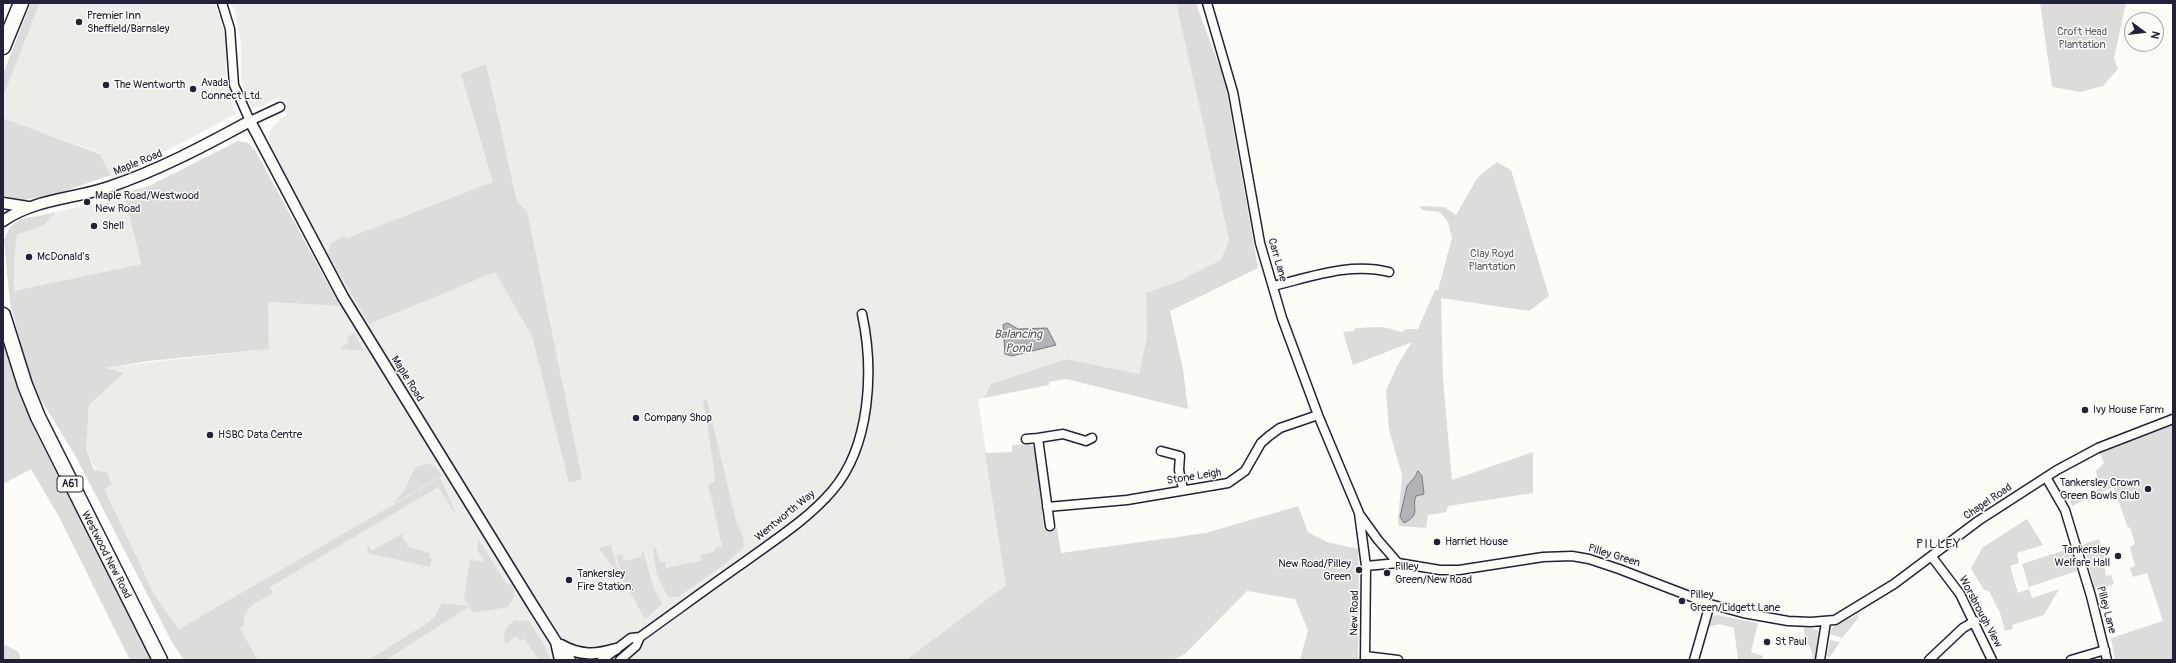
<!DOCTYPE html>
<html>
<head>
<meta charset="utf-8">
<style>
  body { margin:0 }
  #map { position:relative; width:2176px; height:663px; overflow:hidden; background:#fdfcf7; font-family:Pangolin,sans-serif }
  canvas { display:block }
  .frame { position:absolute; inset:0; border:4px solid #22223b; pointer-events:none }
  .north { position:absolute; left:2124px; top:12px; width:40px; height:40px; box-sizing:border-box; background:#fdfcf7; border:1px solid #a5a5ac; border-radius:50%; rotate:105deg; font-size:11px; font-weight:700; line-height:16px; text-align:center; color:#22223b }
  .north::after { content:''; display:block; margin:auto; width:14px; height:18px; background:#22223b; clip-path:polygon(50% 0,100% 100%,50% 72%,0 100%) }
</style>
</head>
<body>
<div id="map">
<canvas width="2176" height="663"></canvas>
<div class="frame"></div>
<div class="north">N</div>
</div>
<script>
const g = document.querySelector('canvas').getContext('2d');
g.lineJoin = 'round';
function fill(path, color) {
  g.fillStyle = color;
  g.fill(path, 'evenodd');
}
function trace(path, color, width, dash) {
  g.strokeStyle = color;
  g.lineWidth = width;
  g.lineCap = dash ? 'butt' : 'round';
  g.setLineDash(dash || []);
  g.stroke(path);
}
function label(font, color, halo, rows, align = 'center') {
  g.font = font + ' Pangolin,sans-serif';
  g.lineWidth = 3;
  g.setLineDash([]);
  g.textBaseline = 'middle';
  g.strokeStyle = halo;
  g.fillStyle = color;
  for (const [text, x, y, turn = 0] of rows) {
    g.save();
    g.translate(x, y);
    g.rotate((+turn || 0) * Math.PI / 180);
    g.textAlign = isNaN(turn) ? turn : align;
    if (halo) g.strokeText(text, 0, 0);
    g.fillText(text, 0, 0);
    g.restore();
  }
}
const built = new Path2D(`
  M40,3H215L225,34L227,90L236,114L128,171L124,193L141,264L15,291L10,303L12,225L50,213L106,201L111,175L100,153L3,118V97Z
  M230,3H1176L1229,240L1221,261L1181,280L1146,293L1147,336L1139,374L1066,359L991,384L984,398L978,399L1006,585L906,660H241L205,614L179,629L154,594L118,520L86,449L89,405L124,373L103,368L269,349L267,302L340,306L343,297L264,147L271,144L269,139L270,131L276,123L286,115L278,98L261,106L253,108L246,98L241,77V44L235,11Z`);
const green = new Path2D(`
  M31,3H40L3,97V74Z
  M1176,3H1196L1225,82L1258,268L1170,311L1183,369L1188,409L1066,379L1049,382V385L984,398L991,384L1066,359L1139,374L1147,336L1146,293L1181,280L1221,260L1229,240Z
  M2040,3H2126L2114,58L2118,69L2103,86L2080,92L2052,87Z
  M486,64L517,202L527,211L582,479L569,483L532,336L495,272L369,324L328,254L331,243L345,236V239L493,182L461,74Z
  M3,118L100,154L111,175L56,194L19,201L3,195Z
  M238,141L248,143L255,150L340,306L268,302L269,349L149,361L105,368L124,373L89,405L86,449L94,470L107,473L112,484L104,489L154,594L179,629L440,478L458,518L438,487L270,587L273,593C259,602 242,606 244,625L240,629L258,660H184L173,644L76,457L32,385L10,303L4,240L10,227L21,219L55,213L45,224L17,235L14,258V291L141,264L124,193L149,186Z
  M1497,162L1511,170L1549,296L1529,311L1441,298L1443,379L1452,480L1533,452V493L1448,506L1446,512L1428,515L1426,528L1399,526L1398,521L1402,475L1389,430L1386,391L1397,366L1412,342L1353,365L1343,332L1354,331L1355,328L1383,327L1402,332L1406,329H1418L1435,290H1438L1452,238L1448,222L1440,212L1422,210L1420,206L1444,207L1456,215L1478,177Z
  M354,333L364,351L339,349L350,342L347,337Z
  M3,343L17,387L37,435L152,660H130L59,517L31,469L3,484Z
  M707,399L736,521L743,537L744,547L725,564L678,597H668L657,575L653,551L654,548H656L660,563L665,562L666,568L701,561L700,555L714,552L715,548L722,546L708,484L715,482L714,475L715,474L703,400Z
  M2173,425V660H2115L2111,638L2163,621L2147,573L2133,577L2130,568L2135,566L2130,547L2135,544L2130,527L2128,528L2113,487L2072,506L2070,501L2075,495L2085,497L2099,488L2096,471L2104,463L2100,453Z
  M1030,444L1033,447L1035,453L1044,529L1057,528L1061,553L1206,533L1298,506L1308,532L1327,542L1358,549L1359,576L1358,660H1300L1308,630L1295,599L1247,591L1185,654L1173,660H906L1006,585L985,453L1012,452V445Z
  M429,464L435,466L442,476L394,503C396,499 402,494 405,489C413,476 409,465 429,464Z
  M2027,519L2043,545L2017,553L2019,563L2010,566L2018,593L2029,589L2032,598L2059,589L2044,615L2012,625L2013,629L2005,631L2000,613L1989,591L1984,590L1971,569L1982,548Z
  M402,534L405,542L408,543L407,547L430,553L429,558L432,559L430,567L367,553L368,545L371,551Z
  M2099,539L2106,562L2104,563L2106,576L2111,575L2114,584L2095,590L2084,544Z
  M479,540L506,583L512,585C517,593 513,600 508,607L473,613L470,606L386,660H369L429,622L435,616L442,603L470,606L464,599L470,560L483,562L484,559L477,551Z
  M611,545L620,578L599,548Z
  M2071,548L2077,571L2029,587L2022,564Z
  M641,551H643L654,589L662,604L645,619L624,581L616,556L622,554L624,561L642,557Z
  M1717,615L1758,623L1751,652L1763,656L1761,660H1738L1734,628L1720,624L1709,627L1713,616Z
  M1857,615L1859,617L1842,638L1830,634C1832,623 1847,620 1857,615Z
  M515,620L529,621L546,648L550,660H539L524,639L520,641L516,636L506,644C501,633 507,626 515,620Z
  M1804,627L1818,630C1822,640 1819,649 1816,660L1813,658C1812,645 1803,642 1804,627Z
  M1830,640L1840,642L1829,658L1827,656Z
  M3,644L19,652L20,660H3Z`);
const water = new Path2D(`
  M1008,323L1018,329L1047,328L1056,345L1012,356L1005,354L1003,325Z
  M1418,471L1422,476L1424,494L1416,496C1411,508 1422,514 1404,523L1400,517L1407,486L1415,477Z`);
const minor = new Path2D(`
  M222,3L230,29L234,85L250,121L280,107
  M1207,3L1233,92L1260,243L1282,318L1318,415L1359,513L1366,566L1365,660
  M1273,286C1311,277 1350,262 1389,272
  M1038,438L1063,434L1086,441L1092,438
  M1026,439L1038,438L1050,526
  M1161,451L1180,456L1179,470L1183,489
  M2046,477L2065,510L2091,596L2107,660
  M1047,507L1127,500L1228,483L1245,471L1261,443L1269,436L1280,428L1318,415
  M1360,515L1378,540L1398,563
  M1932,557L1960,594L1992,660
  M1366,566L1398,563L1440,570H1459L1543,557L1572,556L1589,559L1619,569L1710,604L1743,613L1788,621L1811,622L1835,620L1894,584L1978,521L2057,470L2098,448L2173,419
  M1365,656L1398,660
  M602,660L631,638L640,637C675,612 710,586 746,561C776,539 808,519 832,491C871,446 874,369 862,314
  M620,660L636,646L640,637
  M1694,660L1710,604
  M1820,660L1826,622
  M1929,660L1963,628L1975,621
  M2071,660L2105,650`);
const tertiary = new Path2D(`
  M3,203L28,207
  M3,221C34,199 74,199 109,187C159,170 204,146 250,121L343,297L532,604L556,642L570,660
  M556,642L560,660
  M561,645C580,656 596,655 616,649`);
const trunk = new Path2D(`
  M3,47L21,3
  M3,315L25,385L38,417L160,660`);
const markers = [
  [79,22,4,"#22223b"],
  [106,85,4,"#22223b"],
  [193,89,4,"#22223b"],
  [87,202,4,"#22223b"],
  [94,226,4,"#22223b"],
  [29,257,4,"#22223b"],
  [2085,410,4,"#22223b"],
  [636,418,4,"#22223b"],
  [210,435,4,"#22223b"],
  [2148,489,4,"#22223b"],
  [1437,542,4,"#22223b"],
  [2118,556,4,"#22223b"],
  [1359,570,4,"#22223b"],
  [1387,573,4,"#22223b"],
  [569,580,4,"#22223b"],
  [1682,601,4,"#22223b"],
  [1767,642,4,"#22223b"]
];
const shields = [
  [70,484,26]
];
const shieldNames = [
  ["A61",70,484]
];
const poiNames = [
  ["Premier Inn",87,16],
  ["Sheffield/Barnsley",87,29],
  ["Avada",201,83],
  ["Connect Ltd.",201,96],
  ["The Wentworth",114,85],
  ["Maple Road/Westwood",95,196],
  ["New Road",95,209],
  ["Shell",102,226],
  ["McDonald's",37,257],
  ["Ivy House Farm",2093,410],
  ["Company Shop",644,418],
  ["HSBC Data Centre",218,435],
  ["Tankersley Crown",2140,483,"right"],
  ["Green Bowls Club",2140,496,"right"],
  ["Harriet House",1445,542],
  ["Tankersley",2110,550,"right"],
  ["Welfare Hall",2110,563,"right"],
  ["New Road/Pilley",1351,564,"right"],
  ["Green",1351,577,"right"],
  ["Pilley",1395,567],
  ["Green/New Road",1395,580],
  ["Tankersley",577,574],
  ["Fire Station.",577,587],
  ["Pilley",1690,595],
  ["Green/Lidgett Lane",1690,608],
  ["St Paul",1775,642]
];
const parkNames = [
  ["Croft Head",2082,32],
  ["Plantation",2082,45],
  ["Clay Royd",1492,254],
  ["Plantation",1492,267]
];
const streetNames = [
  ["Maple Road",138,163,-22],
  ["Carr Lane",1277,260,74],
  ["Maple Road",407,379,58],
  ["Stone Leigh",1194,477,-9],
  ["Chapel Road",1988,502,-34],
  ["Wentworth Way",785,516,-39],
  ["Westwood New Road",106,555,63],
  ["Pilley Green",1614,556,17],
  ["Pilley Lane",2106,610,75],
  ["Worsbrough View",1980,612,62],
  ["New Road",1355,613,-89]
];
const waterNames = [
  ["Balancing",1018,335],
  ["Pond",1018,349]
];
const quarterNames = [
  ["PILLEY",1939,545]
];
fill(built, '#ecece9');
fill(green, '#dddcdb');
fill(water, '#b2b2b7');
trace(water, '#787885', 1);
trace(minor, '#22223b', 11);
trace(tertiary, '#22223b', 13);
trace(trunk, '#22223b', 17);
trace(minor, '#fdfcf7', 8);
trace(tertiary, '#fdfcf7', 10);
trace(trunk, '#fdfcf7', 14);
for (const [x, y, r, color] of markers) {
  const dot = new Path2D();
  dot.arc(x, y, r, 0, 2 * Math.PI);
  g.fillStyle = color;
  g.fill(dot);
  trace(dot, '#fdfcf7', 1.5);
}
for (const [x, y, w] of shields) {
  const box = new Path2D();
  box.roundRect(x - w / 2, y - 8, w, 16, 3);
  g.fillStyle = '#fdfcf7';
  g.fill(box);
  trace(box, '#22223b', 1);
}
label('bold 10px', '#22223b', null, shieldNames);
label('11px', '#22223b', '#fdfcf7', poiNames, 'left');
label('11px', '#5a5a6b', '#fdfcf7', parkNames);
label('11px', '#22223b', '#fdfcf7', streetNames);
label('italic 12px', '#545466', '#fdfcf7', waterNames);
g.letterSpacing = '1px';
label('13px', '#22223b', '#fdfcf7', quarterNames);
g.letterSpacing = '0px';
</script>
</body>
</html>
